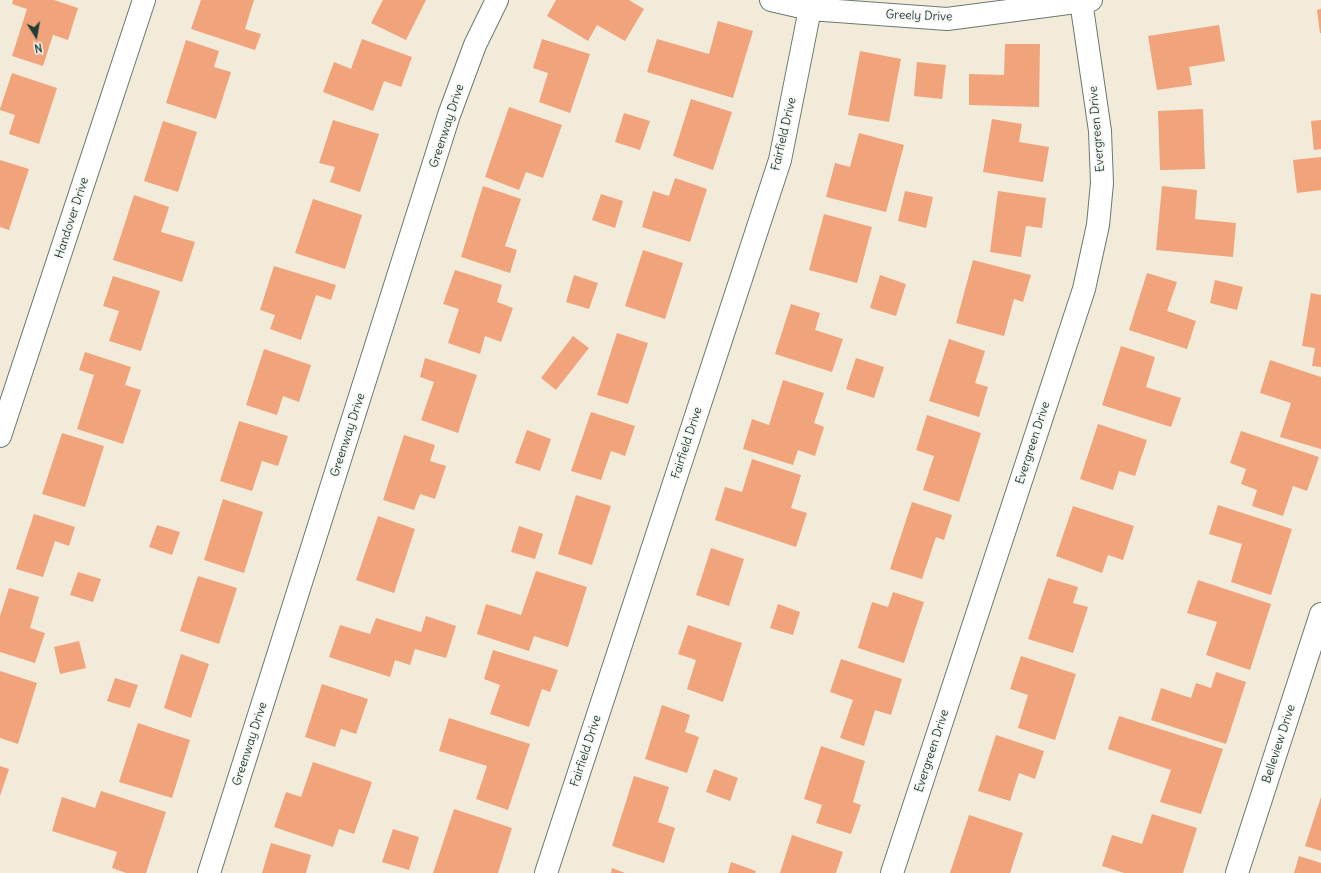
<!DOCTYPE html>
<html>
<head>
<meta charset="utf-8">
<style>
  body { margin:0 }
  #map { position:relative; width:1321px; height:873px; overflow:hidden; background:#f3ebda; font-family:Delius,sans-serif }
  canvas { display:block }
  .north { position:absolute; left:16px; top:16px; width:40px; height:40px; -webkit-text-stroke:3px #f6f6f2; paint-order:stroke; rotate:169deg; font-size:11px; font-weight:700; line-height:16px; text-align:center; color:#1f3d34 }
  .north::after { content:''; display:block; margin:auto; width:14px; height:18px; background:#1f3d34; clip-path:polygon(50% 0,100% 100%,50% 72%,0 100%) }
</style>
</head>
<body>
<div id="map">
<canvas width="1321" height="873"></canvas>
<div class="north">N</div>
</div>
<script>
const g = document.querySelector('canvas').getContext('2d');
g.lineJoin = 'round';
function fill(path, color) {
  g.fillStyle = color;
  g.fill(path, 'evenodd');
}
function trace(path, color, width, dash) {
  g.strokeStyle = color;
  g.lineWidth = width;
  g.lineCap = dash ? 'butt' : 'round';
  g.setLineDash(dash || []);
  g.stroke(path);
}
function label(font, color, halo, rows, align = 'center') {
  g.font = font + ' Delius,sans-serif';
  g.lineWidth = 3;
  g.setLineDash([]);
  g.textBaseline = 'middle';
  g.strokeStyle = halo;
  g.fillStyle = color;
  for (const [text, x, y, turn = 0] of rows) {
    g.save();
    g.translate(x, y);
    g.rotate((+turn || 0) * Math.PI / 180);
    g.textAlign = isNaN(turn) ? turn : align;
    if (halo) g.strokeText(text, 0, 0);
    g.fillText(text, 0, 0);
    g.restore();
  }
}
const building = new Path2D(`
  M13,0H54L78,8L68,40L53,35L43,66L12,56L27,9L12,4Z
  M201,0H254L245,29L261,34L255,50L191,29Z
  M383,0H426L406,40L371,23Z
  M556,0H629L644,9L625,41L597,25L588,41L547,16Z
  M1321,9V33H1320L1317,10Z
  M718,21L753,31L733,98L647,72L657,39L709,54Z
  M1219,25L1225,61L1189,67L1192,85L1157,90L1148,36Z
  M362,39L412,57L401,87L384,81L373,111L323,92L334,62L351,69Z
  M542,39L590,54L570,113L539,102L548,73L533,68Z
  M186,40L219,51L214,67L231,72L216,119L166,103Z
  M1005,44H1040L1039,107L969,105V74L1004,75Z
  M860,51L901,59L889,122L848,115Z
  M917,62L946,65L942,99L914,96Z
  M12,73L57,88L39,144L9,134L15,115L0,110V109Z
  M691,99L732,112L713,170L673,156Z
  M509,107L562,125L543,178L526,172L519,190L485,177Z
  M1203,109L1205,169L1160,170L1158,111Z
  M624,113L650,121L640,150L615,142Z
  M992,119L1022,124L1019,142L1049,147L1043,182L983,172Z
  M333,120L379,134L360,192L330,182L335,167L319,163Z
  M1321,120V149L1314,150L1311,121Z
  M163,121L197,132L178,192L144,181Z
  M859,133L904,145L886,212L826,197L835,163L850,167Z
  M1321,157V190L1297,193L1293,160Z
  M0,160L29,169L9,230L0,227Z
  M675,178L707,189L690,242L642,227L653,191L669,196Z
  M483,186L521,199L505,246L517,250L510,273L461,257Z
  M1162,186L1197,190L1195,219L1236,223L1233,257L1156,250Z
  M905,191L933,197L926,228L898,221Z
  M998,191L1046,198L1042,228L1026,226L1021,257L990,252Z
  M601,194L623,201L615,228L592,220Z
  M134,195L169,207L161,232L195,242L182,282L113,260Z
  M313,199L362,215L345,269L295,253Z
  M824,214L872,227L857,283L809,270Z
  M643,250L683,263L665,319L625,306Z
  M973,260L1031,275L1023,302L1014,299L1004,336L956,323Z
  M274,266L336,285L331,300L316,295L301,340L270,329L275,315L260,310Z
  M455,270L502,285L497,302L513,308L501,342L485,336L480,354L448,343L459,309L443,304Z
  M1147,273L1177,282L1167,311L1196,321L1187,349L1129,330Z
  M574,275L598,283L589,309L566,302Z
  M880,275L906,284L896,316L870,308Z
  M113,276L160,291L141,351L109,341L119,311L103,306Z
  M1215,280L1243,287L1237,310L1210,303Z
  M1311,293L1321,295V367L1312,366L1315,348L1302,346Z
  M791,304L820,313L815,330L843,339L832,372L775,354Z
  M617,333L648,343L628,404L597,395Z
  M573,336L589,348L556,390L541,378Z
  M949,339L985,351L975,383L988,387L979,417L929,401Z
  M1121,346L1155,357L1146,387L1181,398L1171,427L1102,405Z
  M264,349L311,365L299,402L283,396L277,415L246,405Z
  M85,352L131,367L125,385L141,390L123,444L77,429L94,375L79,370Z
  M425,358L477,375L458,433L421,420L434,382L420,377Z
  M856,358L884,367L874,398L846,389Z
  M1270,360L1321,377V449L1280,437L1291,403L1260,393Z
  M783,380L824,393L814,423L824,427L815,456L798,450L793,465L743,449L752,419L769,425Z
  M591,412L635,426L625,456L611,451L601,480L571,471Z
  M927,415L981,433L959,502L923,490L934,456L916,450Z
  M239,421L288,436L278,466L262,461L252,491L220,481Z
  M1098,424L1147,440L1135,476L1119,471L1113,490L1080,479Z
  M527,430L551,439L540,471L515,463Z
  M1241,431L1319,457L1307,491L1293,486L1283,516L1252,506L1257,490L1241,484L1246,469L1230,463Z
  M62,433L104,446L85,507L42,494Z
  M404,435L435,445L430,461L446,466L435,499L420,494L414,510L383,500Z
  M752,459L801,475L791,508L807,513L796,547L715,520L725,487L742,492Z
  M576,495L611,506L592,565L558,554Z
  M223,499L263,512L244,573L204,560Z
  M912,502L952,515L944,540L936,537L922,579L890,569Z
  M1218,505L1292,529L1271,595L1231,582L1242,544L1209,534Z
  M1073,506L1134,526L1123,560L1108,555L1102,573L1056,556Z
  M34,514L75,527L69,546L55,541L43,577L16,569Z
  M378,516L415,529L394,593L356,580Z
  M157,525L180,532L172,555L149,547Z
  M519,526L543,534L535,559L511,552Z
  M711,548L744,559L729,606L696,595Z
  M536,571L587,587L568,647L534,636L529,651L477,634L486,604L521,615Z
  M78,572L101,579L93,602L70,595Z
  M198,576L237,588L219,644L180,631Z
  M1048,578L1078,587L1073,603L1088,607L1073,653L1028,639Z
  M1198,580L1271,604L1250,670L1206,655L1217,622L1187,613Z
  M9,588L39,597L30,628L45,633L35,663L0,652V616Z
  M893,592L924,602L904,663L858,648L872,602L888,607Z
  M778,604L800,612L793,635L770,628Z
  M426,616L456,626L446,658L415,649L410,665L395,660L390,677L329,657L340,625L370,634L376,618L421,632Z
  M688,625L742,643L723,702L687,689L696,660L678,654Z
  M79,641L86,668L60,674L54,647Z
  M493,650L558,670L550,692L542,689L529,727L490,714L500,685L484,679Z
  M181,654L209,664L191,718L164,708Z
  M1021,656L1076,674L1055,740L1018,728L1028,695L1010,689Z
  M841,659L902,679L891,715L875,710L864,746L840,738L853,700L830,692Z
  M0,671L37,683L18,744L0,738Z
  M1216,672L1246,682L1226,744L1151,720L1161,688L1191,698L1196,683L1211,688Z
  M115,678L138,685L130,708L107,701Z
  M322,684L368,699L356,734L341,729L335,747L305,737Z
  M662,705L690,715L685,732L699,737L687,773L645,759Z
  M1119,716L1223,749L1201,814L1160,802L1171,770L1108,749Z
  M449,718L530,744L508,810L476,799L487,766L439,751Z
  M138,723L190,740L172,798L119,782Z
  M996,735L1044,751L1035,779L1019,773L1010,801L978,791Z
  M821,746L865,761L853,802L861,805L851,834L816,823L822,805L804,799Z
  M313,762L372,782L354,834L339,829L333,847L274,827L286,792L301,797Z
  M0,766L9,769L0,796Z
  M714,769L738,778L730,801L706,792Z
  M634,776L669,787L658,822L675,828L664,863L612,846Z
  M101,791L166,812L146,873H126L112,868L117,852L52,831L62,797L95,808Z
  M1321,797V851L1305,846Z
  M454,809L512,828L498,873H433Z
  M1152,814L1197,828L1183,873H1124L1102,866L1112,835L1142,844Z
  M969,815L1023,833L1010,873H950Z
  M393,829L419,837L409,870L382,862Z
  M792,835L843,852L836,873H780Z
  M271,843L311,855L306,873H262Z
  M1299,856L1321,863V873H1294Z
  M731,862L756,871L755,873H728Z
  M612,868L625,873H611Z`);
const minor = new Path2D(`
  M771,0L810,9L947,19L1091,0
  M0,436L144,0
  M209,873L449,115L475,45L497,0
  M546,873L780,160L810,9
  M892,873L1084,289L1098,225L1102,183L1100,131L1081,1
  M1237,873L1321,614`);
const streetNames = [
  ["Greely Drive",919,16,2],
  ["Greenway Drive",447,126,-72],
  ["Evergreen Drive",1097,129,-95],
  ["Fairfield Drive",784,134,-77],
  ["Handover Drive",72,218,-72],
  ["Greenway Drive",348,435,-72],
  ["Fairfield Drive",687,443,-72],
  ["Evergreen Drive",1033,443,-72],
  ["Greenway Drive",250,744,-72],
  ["Belleview Drive",1279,744,-72],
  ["Fairfield Drive",586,751,-72],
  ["Evergreen Drive",932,751,-72]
];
fill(building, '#f1a37b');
trace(minor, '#697a6e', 24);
trace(minor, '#fff', 22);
label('12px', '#1f3d34', '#f6f6f2', streetNames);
</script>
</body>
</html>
